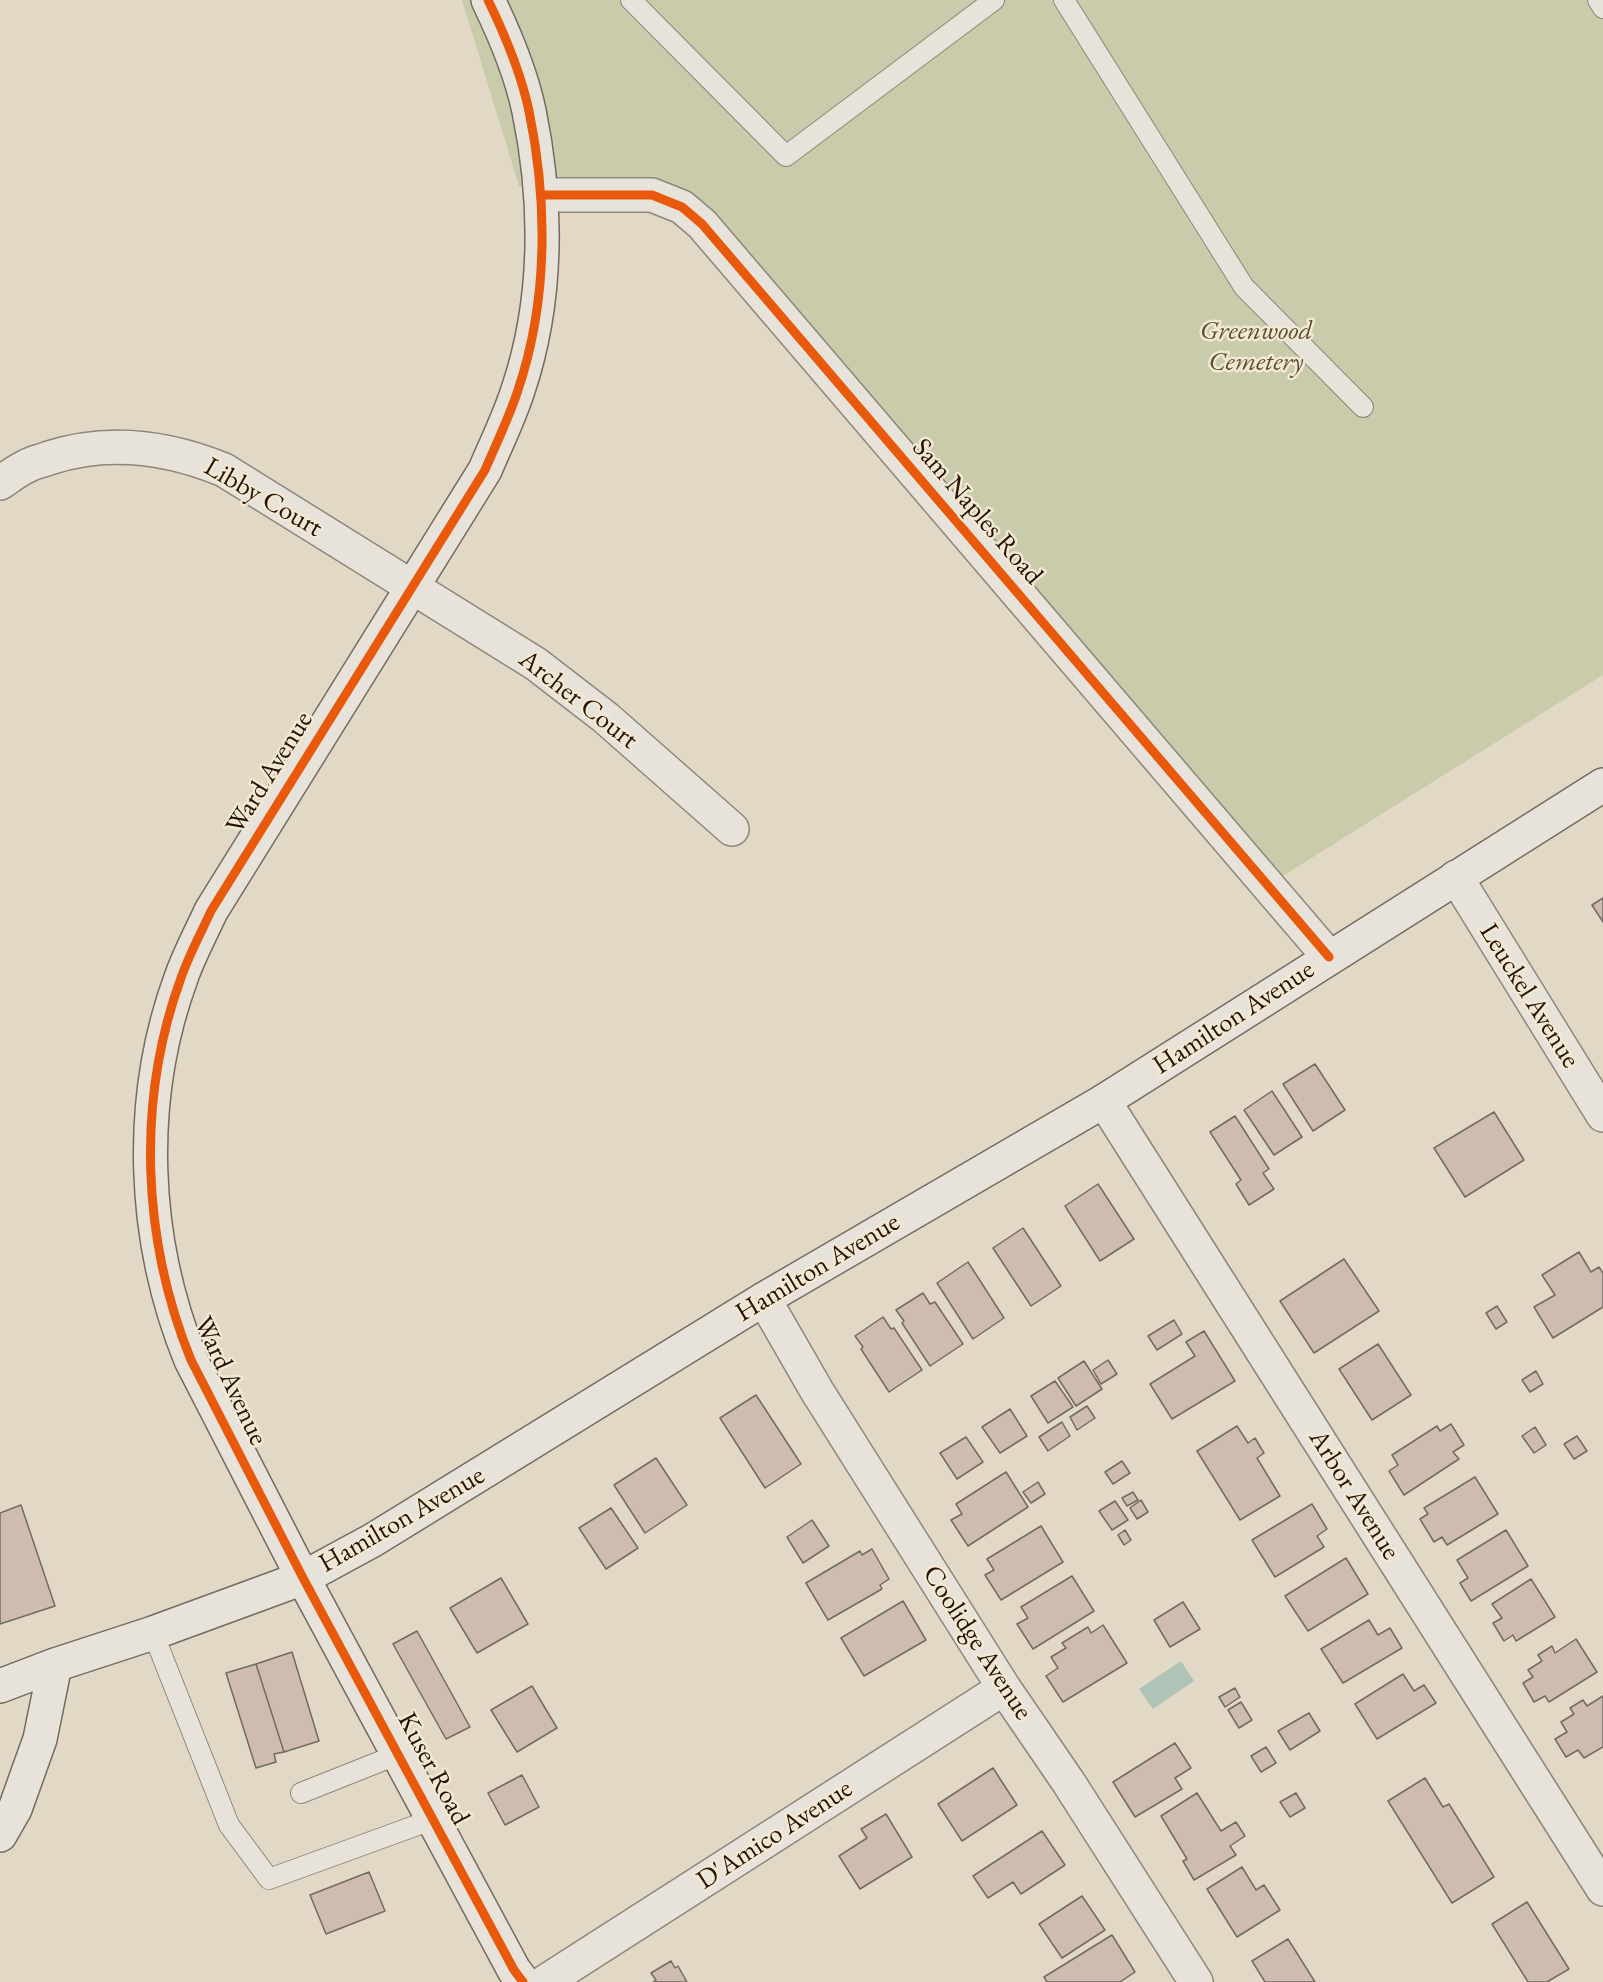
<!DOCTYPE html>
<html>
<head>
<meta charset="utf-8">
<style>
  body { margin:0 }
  canvas { display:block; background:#e2d8c6 }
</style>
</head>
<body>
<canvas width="1603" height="1982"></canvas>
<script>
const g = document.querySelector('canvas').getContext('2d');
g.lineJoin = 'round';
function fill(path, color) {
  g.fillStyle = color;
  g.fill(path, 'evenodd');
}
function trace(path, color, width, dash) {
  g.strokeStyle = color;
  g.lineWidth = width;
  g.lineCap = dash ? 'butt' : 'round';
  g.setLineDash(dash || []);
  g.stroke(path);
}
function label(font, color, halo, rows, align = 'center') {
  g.font = font + ' "EB Garamond",serif';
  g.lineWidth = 5;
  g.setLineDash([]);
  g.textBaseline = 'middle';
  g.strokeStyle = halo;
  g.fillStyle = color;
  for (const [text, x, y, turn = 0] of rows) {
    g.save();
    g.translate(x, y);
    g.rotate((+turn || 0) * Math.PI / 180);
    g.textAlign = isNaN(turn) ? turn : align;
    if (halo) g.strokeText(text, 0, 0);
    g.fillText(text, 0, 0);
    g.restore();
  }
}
const green = new Path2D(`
  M462,0H1603V675L1267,886L667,203L519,186Z`);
const water = new Path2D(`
  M1181,1661L1194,1681L1153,1709L1139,1689Z`);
const building = new Path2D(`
  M1603,898V922L1592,905Z
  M1315,1064L1345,1110L1313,1131L1283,1084Z
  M1272,1091L1302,1137L1274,1155L1244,1110Z
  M1494,1112L1524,1160L1465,1197L1434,1148Z
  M1235,1116L1269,1169L1263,1173L1274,1189L1249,1205L1236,1184L1241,1180L1210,1132Z
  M1098,1184L1134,1239L1100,1261L1065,1206Z
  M1023,1228L1061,1286L1031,1306L993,1248Z
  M1579,1252L1591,1272L1599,1267L1603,1273V1307L1553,1338L1534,1307L1555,1295L1542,1275Z
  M1344,1259L1379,1311L1314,1353L1280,1301Z
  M968,1262L1004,1318L973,1339L937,1283Z
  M923,1293L930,1304L935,1302L963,1344L930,1366L902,1323L904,1321L896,1310Z
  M1497,1306L1507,1322L1496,1329L1486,1313Z
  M883,1317L891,1329L894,1328L922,1370L889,1392L861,1349L863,1347L855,1336Z
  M1174,1320L1182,1334L1157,1350L1148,1336Z
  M1204,1331L1235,1381L1172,1419L1150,1384L1195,1356L1186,1342Z
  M1378,1344L1411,1395L1372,1420L1339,1369Z
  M1108,1360L1117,1374L1101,1384L1093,1370Z
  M1084,1361L1102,1389L1076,1406L1058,1378Z
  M1536,1371L1543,1384L1530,1392L1522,1380Z
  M1055,1381L1073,1407L1048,1423L1031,1396Z
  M756,1395L801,1464L765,1488L720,1418Z
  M1087,1406L1095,1418L1077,1430L1070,1417Z
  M1010,1409L1027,1436L1000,1453L982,1427Z
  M1062,1422L1070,1436L1048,1451L1039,1437Z
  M1451,1424L1464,1445L1453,1452L1459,1459L1404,1495L1389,1471L1398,1465L1392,1455L1437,1426L1440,1431Z
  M1237,1426L1248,1443L1255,1438L1264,1453L1257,1458L1280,1496L1240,1520L1197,1451Z
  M1535,1427L1546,1445L1534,1453L1522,1436Z
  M1577,1436L1587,1451L1574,1459L1564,1444Z
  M966,1437L983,1462L957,1479L940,1453Z
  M656,1458L687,1505L645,1533L614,1485Z
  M1122,1461L1130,1473L1113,1484L1105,1472Z
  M1006,1472L1028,1507L968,1546L951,1520L962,1514L956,1504Z
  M1475,1477L1498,1514L1447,1545L1442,1537L1434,1542L1420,1519L1428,1514L1424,1508Z
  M1038,1482L1045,1494L1031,1503L1023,1492Z
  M1133,1492L1138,1500L1127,1506L1122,1498Z
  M1141,1500L1148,1512L1137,1519L1130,1508Z
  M1115,1501L1128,1520L1112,1530L1099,1511Z
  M1312,1504L1327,1529L1317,1536L1324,1547L1275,1577L1252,1540Z
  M21,1505L55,1606L0,1624V1513Z
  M611,1508L638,1548L606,1569L579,1528Z
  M812,1520L829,1546L803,1563L787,1537Z
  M1041,1526L1063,1562L1001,1600L985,1575L994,1570L987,1559Z
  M1125,1530L1131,1540L1124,1545L1118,1535Z
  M1506,1530L1528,1566L1471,1601L1460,1583L1468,1578L1457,1560Z
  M872,1549L889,1579L880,1585L882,1589L828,1620L806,1583L860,1551L862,1555Z
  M1346,1558L1368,1594L1308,1631L1285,1596Z
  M1072,1576L1094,1611L1033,1649L1017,1624L1028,1618L1021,1607Z
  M501,1578L528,1624L477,1653L450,1608Z
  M1531,1579L1555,1617L1516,1641L1513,1635L1504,1641L1493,1623L1502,1618L1492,1604Z
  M903,1601L926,1640L864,1676L841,1638Z
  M1183,1602L1200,1629L1170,1647L1154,1620Z
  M1369,1620L1378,1635L1390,1628L1402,1648L1343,1683L1321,1649Z
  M1103,1625L1127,1663L1063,1702L1046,1676L1058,1668L1051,1657L1066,1648L1062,1643L1088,1627L1091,1633Z
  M417,1631L470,1727L446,1739L393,1644Z
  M1576,1639L1597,1672L1549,1702L1545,1696L1534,1702L1523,1683L1533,1677L1528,1670L1542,1661L1538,1655L1552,1646L1555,1653Z
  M292,1652L319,1741L284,1752L256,1664Z
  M256,1664L284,1752L274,1754L276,1762L256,1768L226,1673Z
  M1403,1674L1414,1691L1424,1685L1436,1703L1377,1739L1355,1704Z
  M532,1686L557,1728L517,1752L491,1710Z
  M1235,1688L1240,1697L1225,1707L1219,1697Z
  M1603,1696V1747L1584,1758L1578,1750L1566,1757L1555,1739L1567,1732L1561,1722L1574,1714L1570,1708L1583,1700L1587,1706Z
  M1241,1702L1252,1720L1239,1728L1228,1710Z
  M1309,1713L1320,1731L1290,1750L1278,1731Z
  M1175,1743L1191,1768L1175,1778L1182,1789L1135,1817L1113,1782Z
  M1266,1747L1276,1763L1261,1772L1251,1756Z
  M993,1768L1017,1805L962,1841L938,1804Z
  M522,1775L539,1807L505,1825L488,1793Z
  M1425,1778L1443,1807L1449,1804L1494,1877L1452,1903L1388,1801Z
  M1197,1793L1221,1831L1236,1822L1245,1836L1230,1846L1236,1855L1194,1880L1183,1861L1187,1859L1161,1816Z
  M1296,1793L1305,1808L1290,1817L1280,1802Z
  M886,1814L912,1857L860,1889L839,1856L867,1838L861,1829Z
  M1042,1831L1065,1865L1021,1894L1013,1882L988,1898L973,1876Z
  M1242,1867L1256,1890L1264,1885L1280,1910L1237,1937L1207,1889Z
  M369,1872L385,1911L326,1934L310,1895Z
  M1082,1896L1105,1930L1062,1958L1039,1924Z
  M1527,1902L1569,1969L1547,1982H1528L1492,1924Z
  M1112,1935L1135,1972L1120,1982H1047L1044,1977Z
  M1288,1939L1315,1982H1265L1252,1961Z
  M671,1961L675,1968L678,1966L687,1982H653L656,1980L651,1973Z`);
const lane = new Path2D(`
  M631,0L786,156L994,0
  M1064,0L1244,287L1363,407
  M1598,0L1603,8
  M153,1633L229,1825L269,1879L434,1819
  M301,1793L399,1754`);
const street = new Path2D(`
  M542,195H652L682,207L702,224L1329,957
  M0,483C9,477 18,470 27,466C34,462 42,461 49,458C108,439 168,447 224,470L536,664L606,718L732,829
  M1456,877L1603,1115
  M1104,1101L1603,1889
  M764,1299L817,1391L1004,1688L1069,1783L1196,1982
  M545,1982L1004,1688`);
const secondary = new Path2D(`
  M488,0C505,35 521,73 529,111C548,203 548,301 518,390C509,418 496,444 485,470L211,911C201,933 189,955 181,978C136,1101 142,1240 191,1360L303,1578L514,1970L523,1982
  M0,1686L55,1665L153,1633L303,1578L373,1540L764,1299L1104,1101L1603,785
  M0,1835L15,1809L40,1739L55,1665`);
const cycleway = new Path2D(`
  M488,0C505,35 521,73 529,111C548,203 548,301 518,390C509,418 496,444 485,470L211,911C201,933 189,955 181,978C136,1101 142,1240 191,1360L303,1578L514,1970L523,1982
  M542,195H652L682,207L702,224L1329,957`);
const parkNames = [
  ["Greenwood",1256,332],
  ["Cemetery",1256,363]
];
const streetNames = [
  ["Libby Court",263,498,30],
  ["Sam Naples Road",977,512,49],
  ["Archer Court",578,700,38],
  ["Ward Avenue",270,773,-58],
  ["Leuckel Avenue",1529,996,58],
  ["Hamilton Avenue",1234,1018,-33],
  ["Hamilton Avenue",818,1268,-31],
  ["Ward Avenue",230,1381,65],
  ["Arbor Avenue",1354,1495,58],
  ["Hamilton Avenue",402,1520,-30],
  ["Coolidge Avenue",977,1643,57],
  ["Kuser Road",433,1769,62],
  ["D'Amico Avenue",775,1835,-33]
];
fill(green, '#c9cbaa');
fill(water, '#afc4b6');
fill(building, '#cebcb0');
trace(building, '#736b60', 1.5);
trace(lane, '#8e867a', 22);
trace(street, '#8e867a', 36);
trace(secondary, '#736b60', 36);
trace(lane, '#e8e3da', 20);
trace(street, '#e8e3da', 33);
trace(secondary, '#e8e3da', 33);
trace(cycleway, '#e8590c', 9);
label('italic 27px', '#574f33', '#f3e8d3', parkNames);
label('27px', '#251200', '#f3e8d3', streetNames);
</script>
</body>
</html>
